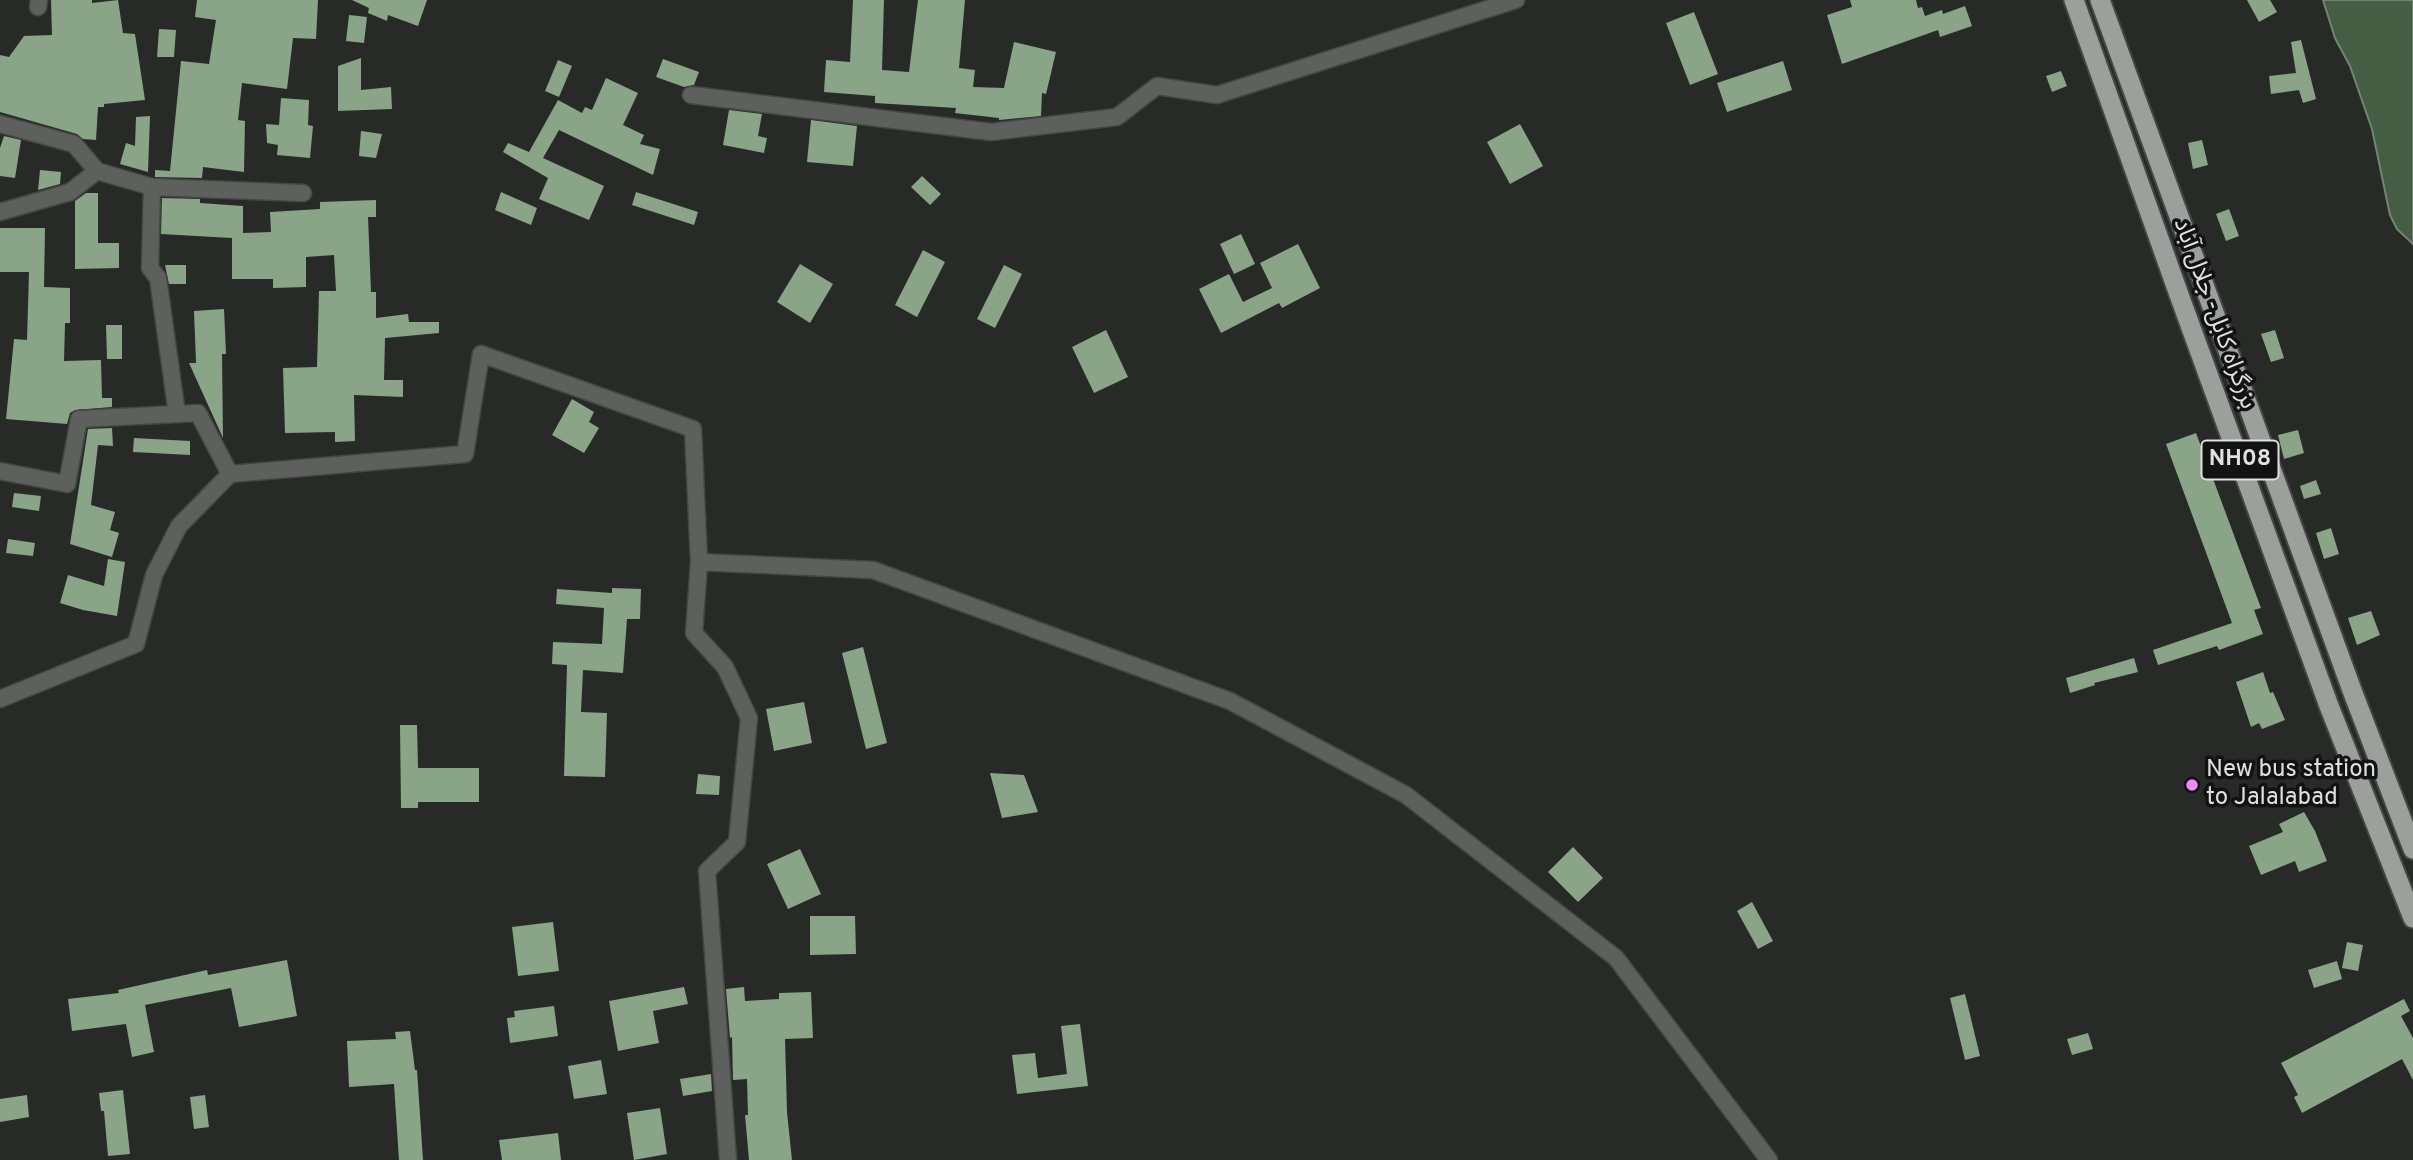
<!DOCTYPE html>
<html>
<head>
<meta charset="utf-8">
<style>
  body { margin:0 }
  canvas { display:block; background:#272a27 }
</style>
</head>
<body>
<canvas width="2413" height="1160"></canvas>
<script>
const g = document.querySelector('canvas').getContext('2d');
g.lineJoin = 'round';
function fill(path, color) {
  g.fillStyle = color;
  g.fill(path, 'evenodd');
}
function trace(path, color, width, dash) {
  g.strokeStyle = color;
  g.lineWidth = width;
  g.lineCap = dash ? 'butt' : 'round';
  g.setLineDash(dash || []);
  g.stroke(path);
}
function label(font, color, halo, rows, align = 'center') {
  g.font = font + ' Overpass,"Noto Sans Arabic",sans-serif';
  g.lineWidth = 7;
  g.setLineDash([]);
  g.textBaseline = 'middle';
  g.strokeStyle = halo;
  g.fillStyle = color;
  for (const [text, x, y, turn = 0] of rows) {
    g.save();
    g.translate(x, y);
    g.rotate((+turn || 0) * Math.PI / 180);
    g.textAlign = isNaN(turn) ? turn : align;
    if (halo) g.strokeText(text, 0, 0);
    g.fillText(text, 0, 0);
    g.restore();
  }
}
const water = new Path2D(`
  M2323,0H2413V244L2397,229L2390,215L2372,129L2350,66L2335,38Z`);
const building = new Path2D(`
  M51,0H92V3L118,0L123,33L135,34L145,100L104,104V107H98L96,140L83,139L77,134L0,112V55L9,57L24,36L52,35Z
  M197,0H318L316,39L293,38L287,89L242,83L238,120L245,121L244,172L203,167L202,178L155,177V170L170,171L181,61L209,64L216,20L195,17Z
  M352,0H427L418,26L388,15L387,21L368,13L369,8Z
  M853,0H884L882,70L909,72L918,0H965L959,68L975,70L973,87L1004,88L1014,42L1056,52L1046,94L1042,93L1041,116L999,120V118L955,113L956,108L875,103V96L824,92L826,60L850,62Z
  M1850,0H1916L1918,8L1922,7L1925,16L1942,10L1943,14L1965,6L1972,26L1940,37L1938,30L1842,64L1827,15L1852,7Z
  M2247,0H2270L2277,12L2259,22Z
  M1694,12L1718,74L1690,85L1666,23Z
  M349,15L367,17L364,43L346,41Z
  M159,29L176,30L174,57H157Z
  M2301,40L2316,99L2303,103L2299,90L2271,94L2269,76L2296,73L2291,42Z
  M361,58V90L391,87L392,109L338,111V66Z
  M663,59L699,72L694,85L684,87L656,77Z
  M558,60L572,66L559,97L545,91Z
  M1783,61L1792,90L1727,112L1717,83Z
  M2061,71L2067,86L2052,92L2046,76Z
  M606,78L638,93L623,125L644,135L640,144L660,149L653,175L559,130L543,158L604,186L589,220L539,199L548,178L503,152L508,143L529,152L558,100L582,113L585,107L592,110Z
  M281,98L309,100L308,125L313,126L310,158L277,155L278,145L267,143L266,124L279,125Z
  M729,110L762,114L758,136L767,138L764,153L723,145Z
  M150,116L148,172L120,164L126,143L135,146L136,117Z
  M811,120L857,126L853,166L807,162Z
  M1520,124L1543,166L1510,184L1487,142Z
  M361,131L382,134L376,158L359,156Z
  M4,136L21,140L15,178L0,176V148Z
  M2202,140L2208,165L2193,169L2188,143Z
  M40,170L61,172L60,184L38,190Z
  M922,176L941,194L930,205L911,187Z
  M501,192L537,208L531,225L495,210Z
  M636,192L698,212L694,225L632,205Z
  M86,193H98V243H119V268L75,269V201Z
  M162,198L200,199V203L243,206V233L271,232L270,212L320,209V202L376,200V217H368L371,292H376V318L408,314L409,322H439V333L385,338L384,380H403V397L354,395L355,441L335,442V432L285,433L283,368L317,367L319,291H336L334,255L306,257V287L273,288V279H232V238L161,234Z
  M2229,209L2239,236L2226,241L2216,214Z
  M0,228H45L44,287L70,288V323H65L64,361L101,360L102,398H112V407L75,410L70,413L67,424L6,419L14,339L27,340L29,272H0Z
  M1241,234L1255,264L1234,274L1220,244Z
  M1298,244L1320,288L1282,308L1279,303L1221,333L1199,289L1229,274L1243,302L1272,288L1260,263Z
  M923,250L945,262L917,317L895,305Z
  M800,264L833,284L810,323L777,302Z
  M165,265H186V284H169Z
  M1004,265L1022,274L995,328L977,319Z
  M224,309L226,354H222L223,438L189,363H196L194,311Z
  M106,325H122V359H107Z
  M1106,330L1128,377L1094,393L1072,347Z
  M2275,330L2284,358L2271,362L2261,334Z
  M572,399L594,412L589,422L599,428L584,453L552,435Z
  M112,428L113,446L98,445L91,505L115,512L110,530L119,533L112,557L70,544L88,429Z
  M2298,430L2304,453L2284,459L2278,435Z
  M2196,433L2261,608L2254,610L2263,634L2219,650L2217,646L2158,665L2153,650L2232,623L2166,444Z
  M134,438L190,441V455L133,452Z
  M2316,480L2321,494L2304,499L2300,486Z
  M14,493L41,496L39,511L12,507Z
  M2331,528L2339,554L2324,559L2316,533Z
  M8,539L35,543L33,556L6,553Z
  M108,559L125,562L117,616L83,610L60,603L68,575L104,586Z
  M612,588L641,589L640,619H627L623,673L583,670L581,712L607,713L605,777L564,776L567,665L552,664L553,642L602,644L604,608L556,604L557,589L612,593Z
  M2371,611L2380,635L2357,645L2348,618Z
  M863,647L887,743L866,749L842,653Z
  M2134,658L2138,672L2094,683L2095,685L2070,693L2066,678Z
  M2263,672L2270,693L2273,692L2285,720L2262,729L2259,723L2251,727L2236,682Z
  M804,702L812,743L774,751L766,709Z
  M400,725H417L418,768H479V802H418V808H401Z
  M990,773L1024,775L1038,812L1002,818Z
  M698,774L720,776L719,795L696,794Z
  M2304,812L2315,831L2327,861L2299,872L2295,861L2261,875L2249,846L2283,832L2279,824Z
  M1573,847L1603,878L1578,902L1548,872Z
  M800,849L821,894L788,909L767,864Z
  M1752,902L1773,941L1758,949L1737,911Z
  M810,916H855L856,954L810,955Z
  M553,922L559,971L518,976L512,927Z
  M2347,942L2363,945L2358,971L2342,968Z
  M287,960L297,1016L239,1027L231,988L145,1005L154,1052L132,1057L126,1024L72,1031L68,999L119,993L118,990L207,970L208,975Z
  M2337,961L2342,979L2314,988L2308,970Z
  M684,987L688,1004L653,1011L659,1043L618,1051L609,1001Z
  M744,987L745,1001L779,999V993L811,992L813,1038L785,1039L787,1112L792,1160H749L745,1115H748L747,1079L733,1080L732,1037L730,1038L726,989Z
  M1965,994L1980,1056L1965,1060L1950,998Z
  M2404,999L2410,1011L2401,1016L2413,1038V1080L2402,1059L2302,1113L2294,1097L2298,1095L2281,1063Z
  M554,1006L558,1036L510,1043L507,1018L515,1017L514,1011Z
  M1080,1024L1088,1086L1017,1094L1012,1055L1035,1053L1038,1078L1067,1074L1061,1026Z
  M410,1031L415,1070H417L423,1160H399L394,1084L349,1087L347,1041L396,1039L395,1032Z
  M2088,1033L2093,1049L2072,1055L2067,1039Z
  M601,1060L607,1094L574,1099L568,1066Z
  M711,1074L712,1091L683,1096L680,1079Z
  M123,1090L130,1154L108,1156L104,1111H101L99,1093Z
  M27,1095L29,1117L0,1122V1099Z
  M205,1095L209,1127L194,1129L190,1097Z
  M660,1108L667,1154L634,1160L627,1113Z
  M558,1133L561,1160H502L499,1140Z`);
const minor = new Path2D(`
  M38,7L39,0
  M691,95L991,132L1117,117L1157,86L1217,95L1516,0
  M0,124L74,144L97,171L152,187L303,193
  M152,187L150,268L158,278L177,414L198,413L230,474
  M0,212L70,192L97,171
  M0,471L67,484L79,419L177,414
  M699,562L873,570L1230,701L1406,795L1616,958L1769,1160
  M0,699L136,644L154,575L179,526L230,474L465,454L481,354L693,429L699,562L694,633L725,667L749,718L737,842L707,871L728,1160`);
const trunk = new Path2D(`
  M2074,0L2178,292L2329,706L2413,918
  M2100,0L2353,693L2413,849`);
const markers = [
  [2192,785,7,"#ed8cf9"]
];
const shields = [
  [2240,460,77]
];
const shieldNames = [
  ["NH08",2240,460]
];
const streetNames = [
  ["بزرگراه کابل- جلال آباد",2213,314,70]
];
const poiNames = [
  ["New bus station",2206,771],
  ["to Jalalabad",2206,799]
];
fill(water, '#455d43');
trace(water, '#738572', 2);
fill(building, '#89a487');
trace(minor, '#444744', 19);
trace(trunk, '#444744', 23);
trace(minor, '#5e605e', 16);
trace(trunk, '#9ca09c', 19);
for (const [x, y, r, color] of markers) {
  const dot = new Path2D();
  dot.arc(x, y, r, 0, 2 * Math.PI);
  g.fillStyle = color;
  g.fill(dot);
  trace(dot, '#111211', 2.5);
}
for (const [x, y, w] of shields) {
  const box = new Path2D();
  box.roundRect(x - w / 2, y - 19.5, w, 39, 5);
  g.fillStyle = '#111211';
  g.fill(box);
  trace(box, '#dfe2df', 2);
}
label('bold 23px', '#dfe2df', null, shieldNames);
label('24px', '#dfe2df', '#111211', streetNames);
label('24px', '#dfe2df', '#111211', poiNames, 'left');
</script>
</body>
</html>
